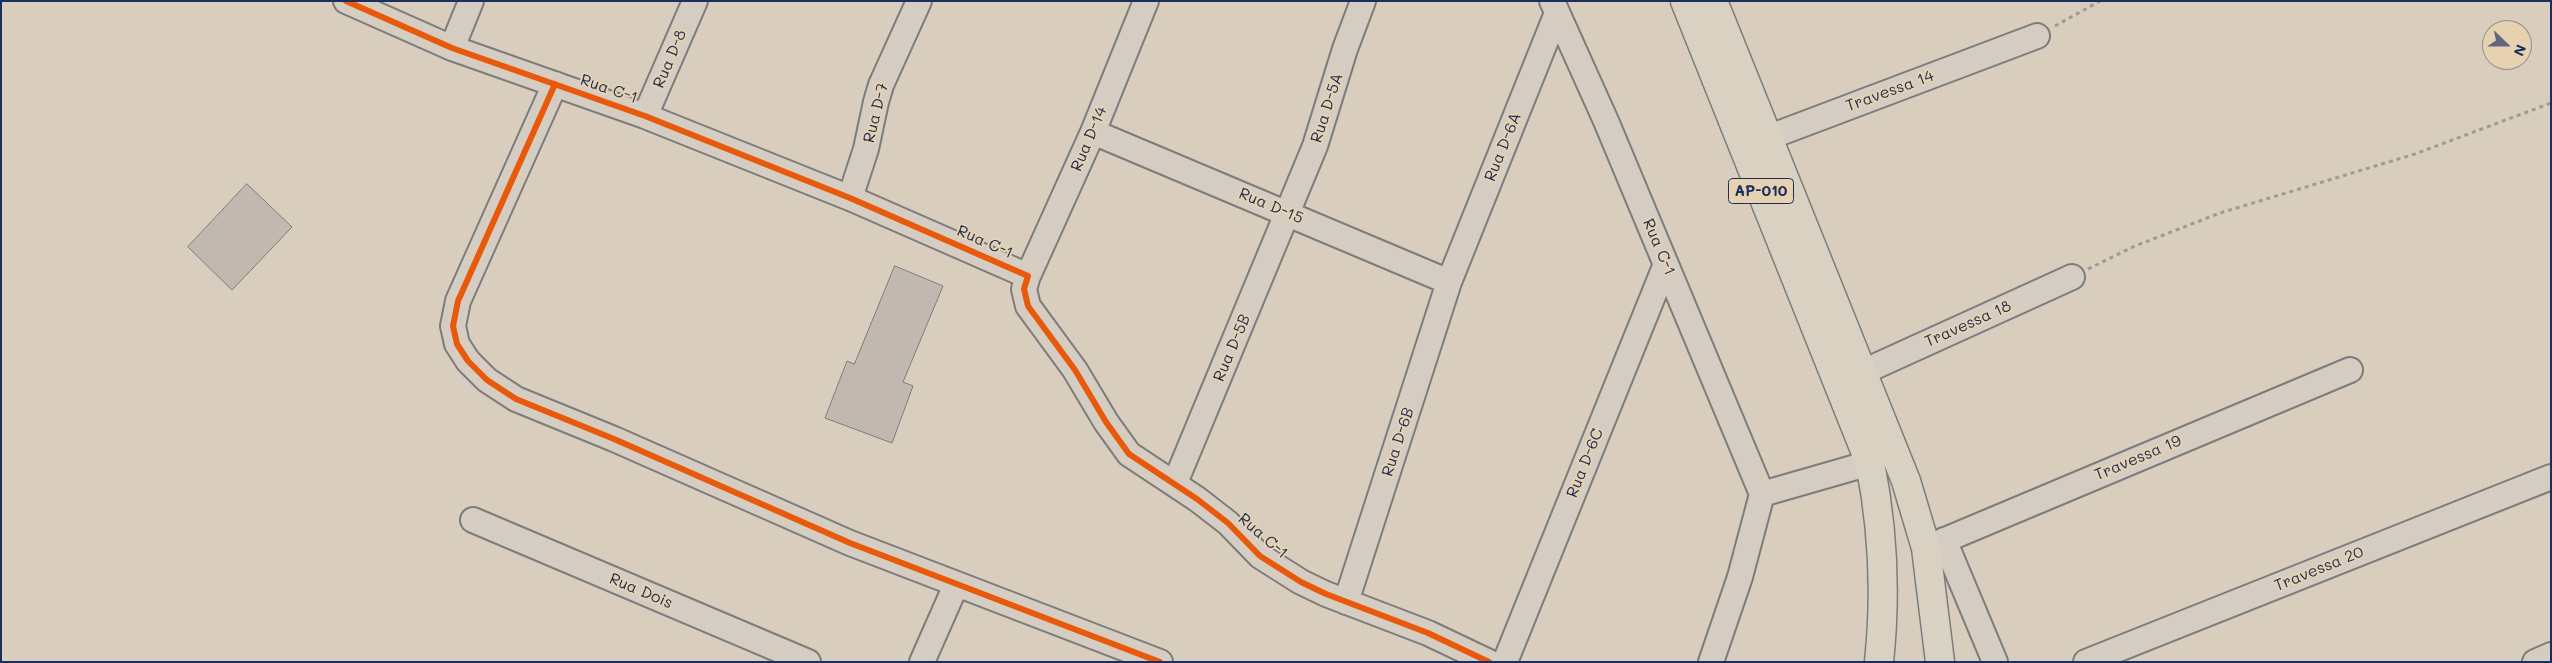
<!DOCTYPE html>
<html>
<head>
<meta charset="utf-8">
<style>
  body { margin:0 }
  #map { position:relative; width:2552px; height:663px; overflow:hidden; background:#d9cebd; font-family:Mali,sans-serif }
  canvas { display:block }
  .frame { position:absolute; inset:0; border:2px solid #1b2f5e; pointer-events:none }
  .north { position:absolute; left:2482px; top:20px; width:50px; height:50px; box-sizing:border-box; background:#e6d1b0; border:1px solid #95908f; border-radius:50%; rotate:112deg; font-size:14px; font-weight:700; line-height:20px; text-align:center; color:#1b2f5e }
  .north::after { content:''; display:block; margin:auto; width:18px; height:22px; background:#5e677f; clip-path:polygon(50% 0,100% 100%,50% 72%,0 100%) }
</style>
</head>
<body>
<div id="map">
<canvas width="2552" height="663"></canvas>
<div class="frame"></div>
<div class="north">N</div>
</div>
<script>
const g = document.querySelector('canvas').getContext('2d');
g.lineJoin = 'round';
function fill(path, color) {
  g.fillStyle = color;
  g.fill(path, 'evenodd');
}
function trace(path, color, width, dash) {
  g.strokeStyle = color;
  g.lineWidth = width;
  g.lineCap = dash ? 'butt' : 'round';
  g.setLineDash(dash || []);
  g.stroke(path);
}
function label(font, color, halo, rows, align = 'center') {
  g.font = font + ' Mali,sans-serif';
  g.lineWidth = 4;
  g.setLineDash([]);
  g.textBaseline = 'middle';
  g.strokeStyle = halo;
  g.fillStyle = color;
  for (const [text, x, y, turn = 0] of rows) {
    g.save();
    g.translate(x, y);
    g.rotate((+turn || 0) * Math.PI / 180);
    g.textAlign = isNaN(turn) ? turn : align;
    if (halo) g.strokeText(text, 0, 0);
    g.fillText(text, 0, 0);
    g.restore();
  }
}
const building = new Path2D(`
  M247,184L292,227L232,290L188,247Z
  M895,266L943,286L903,382L913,386L892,443L825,418L847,361L854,364Z`);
const path = new Path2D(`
  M2055,26L2100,1
  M2088,269L2135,246L2220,213L2415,154L2551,103`);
const minor = new Path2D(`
  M346,1L452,48L645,116L850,198L1028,276L1024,289L1028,306L1075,370L1106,422L1129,454L1197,499L1228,523L1260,556L1301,582L1326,594L1428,633L1489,662
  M1552,1L1606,121L1762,494L1870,463
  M452,48L471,1
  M555,84L458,301L453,326L457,344L468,361L487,380L516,399L614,439L850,543L1160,662
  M645,116L695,1
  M1093,132L1449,282
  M1751,144L2037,36
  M850,198L866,149L876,102L881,85L919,1
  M1028,276L1093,132L1146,1
  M1863,372L2072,277
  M1175,483L1315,146L1345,49L1363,1
  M473,520L808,662
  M1944,540L1995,662
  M1926,548L2350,370
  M1346,602L1449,282L1557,13
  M922,662L956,585
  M1505,662L1666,264
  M1711,662L1740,577L1762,494
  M2086,662L2551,477
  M2535,662L2551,655`);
const major = new Path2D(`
  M1685,1L1870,463C1883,528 1886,596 1879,662
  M1713,1L1906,481L1926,548L1940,662`);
const cycleway = new Path2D(`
  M346,1L452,48L645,116L850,198L1028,276L1024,289L1028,306L1075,370L1106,422L1129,454L1197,499L1228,523L1260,556L1301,582L1326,594L1428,633L1489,662
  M555,84L458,301L453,326L457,344L468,361L487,380L516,399L614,439L850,543L1160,662`);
const shields = [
  [1761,191,65]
];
const shieldNames = [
  ["AP-010",1761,191]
];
const streetNames = [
  ["Rua D-8",670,59,-67],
  ["Rua C-1",609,89,19],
  ["Travessa 14",1890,91,-20],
  ["Rua D-5A",1327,108,-72],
  ["Rua D-7",876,113,-76],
  ["Rua D-14",1089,139,-67],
  ["Rua D-6A",1503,147,-68],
  ["Rua D-15",1271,206,23],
  ["Rua C-1",985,242,24],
  ["Rua C-1",1659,247,67],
  ["Travessa 18",1968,324,-24],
  ["Rua D-5B",1232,348,-67],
  ["Rua D-6B",1398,442,-72],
  ["Travessa 19",2138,458,-23],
  ["Rua D-6C",1585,463,-68],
  ["Rua C-1",1263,536,41],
  ["Travessa 20",2319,569,-22],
  ["Rua Dois",641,591,23]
];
fill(building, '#c1b8af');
trace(building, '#7d7c7d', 1);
trace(minor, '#7d7c7d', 28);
trace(major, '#7d7c7d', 31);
trace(path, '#9e9a98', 3, [4, 4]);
trace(minor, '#d5cdc1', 24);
trace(major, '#d9d1c2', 28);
trace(cycleway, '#e8590c', 6);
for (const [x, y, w] of shields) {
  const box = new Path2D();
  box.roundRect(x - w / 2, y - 12.5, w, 25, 4);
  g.fillStyle = '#e6d1b0';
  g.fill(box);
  trace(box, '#1b2f5e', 1);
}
label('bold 15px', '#1b2f5e', null, shieldNames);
label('16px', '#1b2f5e', '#e6d1b0', streetNames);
</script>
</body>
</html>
